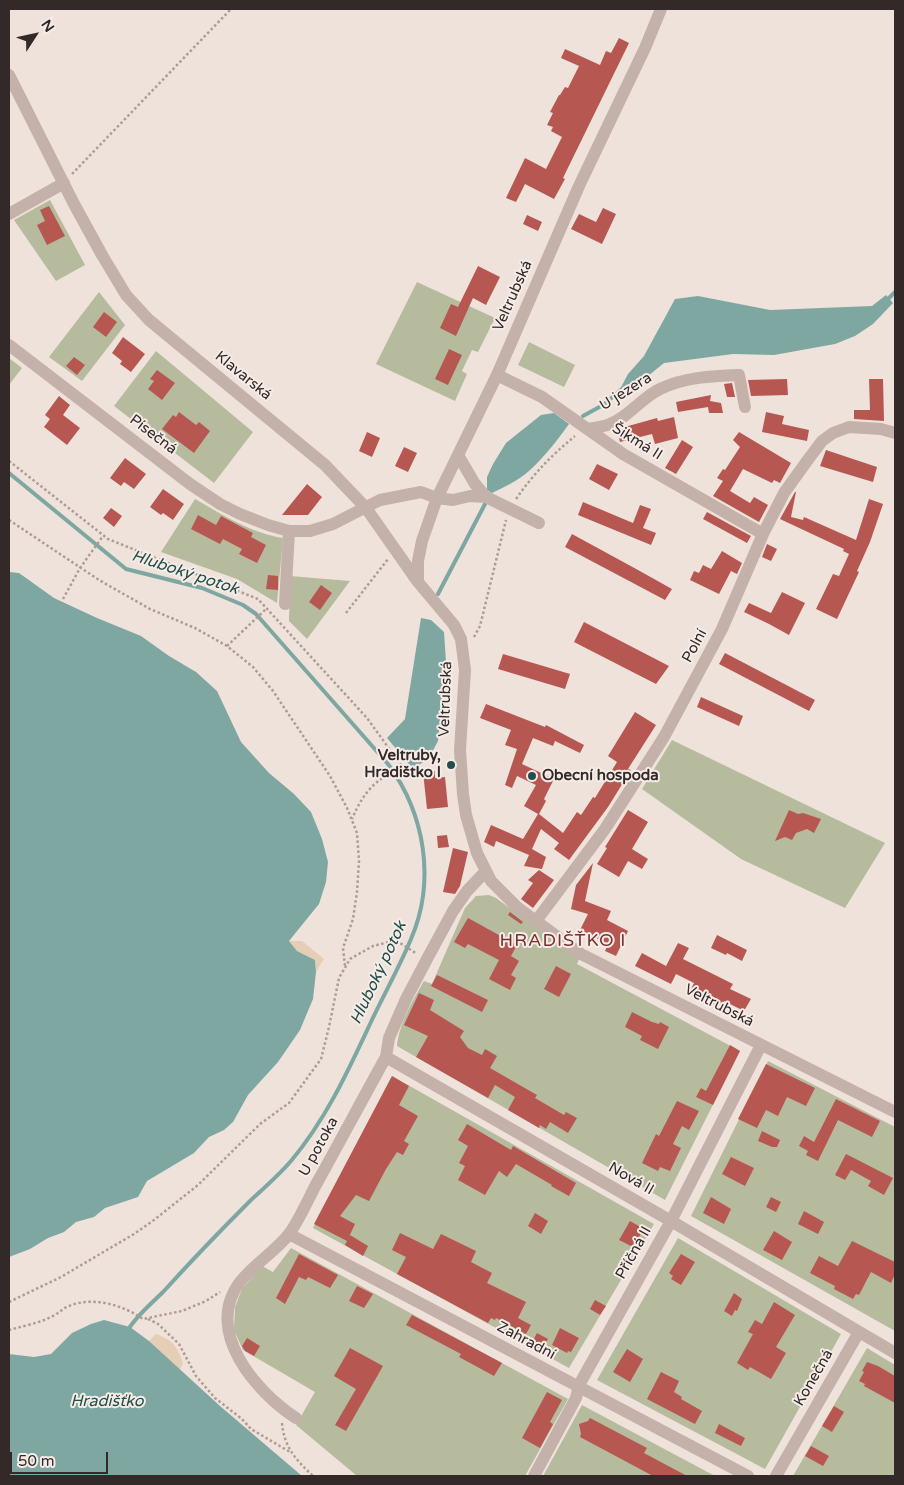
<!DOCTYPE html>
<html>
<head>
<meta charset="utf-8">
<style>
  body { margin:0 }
  #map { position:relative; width:904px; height:1485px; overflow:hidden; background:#eee2db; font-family:"Varela Round",sans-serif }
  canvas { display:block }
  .frame { position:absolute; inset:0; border:10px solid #322928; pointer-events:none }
  .north { position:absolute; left:10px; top:10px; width:50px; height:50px; -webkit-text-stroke:4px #f6ece7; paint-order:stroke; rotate:55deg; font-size:14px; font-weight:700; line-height:20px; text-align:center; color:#322928 }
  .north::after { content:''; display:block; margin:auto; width:18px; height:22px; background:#322928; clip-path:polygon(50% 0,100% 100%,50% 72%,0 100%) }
  .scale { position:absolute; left:10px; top:1452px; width:98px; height:22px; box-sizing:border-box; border:2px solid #322928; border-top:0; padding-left:6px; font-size:15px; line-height:18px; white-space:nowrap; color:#322928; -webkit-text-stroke:4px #f6ece7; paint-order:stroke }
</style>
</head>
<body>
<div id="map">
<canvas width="904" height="1485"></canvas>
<div class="frame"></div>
<div class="north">N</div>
<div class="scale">50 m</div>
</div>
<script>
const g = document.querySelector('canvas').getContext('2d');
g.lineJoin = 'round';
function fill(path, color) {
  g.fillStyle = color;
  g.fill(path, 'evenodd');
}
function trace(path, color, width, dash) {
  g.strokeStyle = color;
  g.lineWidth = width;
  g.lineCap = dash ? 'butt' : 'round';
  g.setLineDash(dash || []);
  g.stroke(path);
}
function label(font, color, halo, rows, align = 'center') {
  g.font = font + ' "Varela Round",sans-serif';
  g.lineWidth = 4;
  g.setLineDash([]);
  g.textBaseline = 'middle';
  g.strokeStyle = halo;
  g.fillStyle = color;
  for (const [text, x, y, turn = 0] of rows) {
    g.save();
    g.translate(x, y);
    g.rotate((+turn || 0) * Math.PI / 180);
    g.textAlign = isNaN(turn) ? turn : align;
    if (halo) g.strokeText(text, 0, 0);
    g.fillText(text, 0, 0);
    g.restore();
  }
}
const green = new Path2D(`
  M50,200L85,265L56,281L14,220Z
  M417,282L495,318L478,352L472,350L462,371L467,374L455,401L376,364Z
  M99,292L125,325L82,381L49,357Z
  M529,342L575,365L564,387L518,365Z
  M156,351L253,432L214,483L114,406Z
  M9,358L22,368L9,385V357Z
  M195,499C223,515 251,533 283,538L277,603L237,579L161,552Z
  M290,576L350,581L307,639L289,621Z
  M672,740L885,843L845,908L741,859L642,789Z
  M489,895L496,898L579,959L577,964L740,1051L665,1200L397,1046C399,1024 413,1000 424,981L432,984L465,908L476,896Z
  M768,1061L895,1127V1331L691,1216Z
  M392,1076L654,1224L569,1368L313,1228Z
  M678,1238L841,1334L765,1469L597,1380Z
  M291,1248L568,1399L525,1476H357L296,1425L315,1392L243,1350L234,1330L235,1307L242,1289L262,1266L273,1272Z
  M867,1348L895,1365V1476H793Z
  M582,1405L715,1476H543Z`);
const sand = new Path2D(`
  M289,941H302L324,959L316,972L315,960L297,951Z
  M156,1334C174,1341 176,1345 183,1363L180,1370L149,1341Z`);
const water = new Path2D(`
  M886,295L893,303L873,324L855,336L835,344L774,355L733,354L664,363L632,389L618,393L628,374L644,356L675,299L698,296L770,310L872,306Z
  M554,413L569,424C557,441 544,457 529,471C518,481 504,487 492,493L487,490V477L493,464L506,443L541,415Z
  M9,572L19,573L54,598L97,618L141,636L169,656L196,672L217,691L241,742L269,773L294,794L311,812L322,839L328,862L326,882L319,904L289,941L297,951L315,960L316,972L313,999L300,1030L278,1062L248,1095L233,1122L224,1130L209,1137L194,1153L147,1181L138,1197L105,1208L94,1217L76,1222L64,1232L48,1238L30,1249L9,1257Z
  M421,618L431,620L444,632L446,662L438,741L429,758L413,769L387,738L405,719Z
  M104,1320L130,1327L149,1341L220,1406L302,1476H9V1354L34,1357L51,1354L72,1333L91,1324Z`);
const stream = new Path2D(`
  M887,300L895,292
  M583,416L603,405L622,389
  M9,473L126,569L202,588L243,605L256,614L388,764C425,814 436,881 411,939C399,968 383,996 370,1024C347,1073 326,1119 291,1161C279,1175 264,1188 250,1201C221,1230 192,1260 164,1291C153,1302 135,1317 128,1330
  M438,594L485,504`);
const building = new Path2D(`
  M619,38L629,43L563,178L565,179L554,199L525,184L516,202L506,198L525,158L546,169L562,137L551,131L553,127L547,125L553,113L550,112L559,95H560L565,87L568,88L579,66L561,58L565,49L600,65L606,51L611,53Z
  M49,206L65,236L47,245L37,225L45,221L40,210Z
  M603,208L616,214L602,244L571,229L579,214L596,222Z
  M527,215L542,222L538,231L523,224Z
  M478,266L500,277L486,305L473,298L456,336L440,328L451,304L458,307Z
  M104,312L117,322L106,337L93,327Z
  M123,337L145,354L131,372L120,364L122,361L112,353Z
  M449,349L462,355L448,385L435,379Z
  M74,357L85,365L77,375L66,366Z
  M157,370L175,383L162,400L148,389L154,381L150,379Z
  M787,379L788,395L751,396L748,380Z
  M869,379H883L884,421L854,419V410H870Z
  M732,383L735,397H727L724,384Z
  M711,395L710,401L721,403L723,413H709L708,407L678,412L676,402Z
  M59,396L70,405L63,415L80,428L67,445L44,427L50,419L45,415Z
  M179,412L196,425L199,422L210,431L194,453L162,429L173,415L176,417Z
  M766,412L784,416L782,424L809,430L807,441L762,432Z
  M674,417L678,438L655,444L652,434L620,442L617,430L621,428L657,418L658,421Z
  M367,432L380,438L372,457L359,451Z
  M739,432L791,463L780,483L774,480L772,483L743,469L730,491L750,503L754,497L768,505L759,522L713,496L723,481L717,478L723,469L725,470L740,447L733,440Z
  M682,440L693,447L676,474L665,468Z
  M404,447L417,453L408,472L395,466Z
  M826,450L877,467L873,482L820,466Z
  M125,458L146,474L134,489L124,482L121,486L110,478Z
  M597,464L618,474L609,490L589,479Z
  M307,484L322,497L308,515H282Z
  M163,489L184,504L173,520L163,513L161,515L150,507Z
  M795,492H796L791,517L803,520L804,517L856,540L869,499L883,504L870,542L857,571L859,572L837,619L816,609L833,574L839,576L849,554L843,551L844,549L780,519Z
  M583,502L633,523L640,505L651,509L643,528L656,533L651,545L578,515Z
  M111,508L122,516L114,527L103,518Z
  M707,512L751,536L747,543L703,519Z
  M198,515L216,525L221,516L253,533L251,537L266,545L257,563L239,554L242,549L223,539L220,544L191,529Z
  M572,534L638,570L672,589L665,600L565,547Z
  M767,544L777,549L771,561L762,557Z
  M722,551L742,563L737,574L731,571L719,594L690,580L694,571L699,573L703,565L711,569Z
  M268,575L278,576V590L266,589Z
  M321,585L332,593L320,610L309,602Z
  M782,592L805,603L789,635L769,624L744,612L749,603L771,613Z
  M584,622L669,666L656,684L574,642Z
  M725,653L815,700L809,711L719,664Z
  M503,654L570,674L565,689L498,669Z
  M701,697L743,716L739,726L697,707Z
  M486,704L545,727L546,725L584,745L580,753L555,741L553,746L533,738L522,764L554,779L544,799L546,801L539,814L563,833L577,812L581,815L593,797L595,798L617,762L608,756L635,712L656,725L628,769L631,770L608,807L569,860L554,849L559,843L541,829L532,849L546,857L542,869L524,866L529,855L496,841L494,847L484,842L491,825L523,839L538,814L524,806L536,785L517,776L512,788L505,785L517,749L505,745L511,730L480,718Z
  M435,771V778L445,777L448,807L427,809L423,772Z
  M628,810L648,822L632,849L648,859L642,869L628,861L619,877L597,864L607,848L605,847Z
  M789,810L798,814L803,813L821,819L814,833L807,829L796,833L792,840L785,837L775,841Z
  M447,835L449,847L438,848L437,836Z
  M453,848L468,852L460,886L455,894L443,892Z
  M593,863L585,901L611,911L607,920L628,931L616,956L605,951L608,944L580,930L588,914L571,909L576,885Z
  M539,870L554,880L533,908L521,899L533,883L528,880Z
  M510,912L523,922L521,924L508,915Z
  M468,918L517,945L511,956L519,961L511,975L516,978L510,990L489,979L499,960L468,944L465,948L454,942Z
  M717,935L747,950L742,961L727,953L726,955L711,948Z
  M678,943L689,948L683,959L733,984L730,989L751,999L744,1011L724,1001L721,1008L689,993L694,983L676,974L671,984L635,966L642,953L666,966Z
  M556,966L571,974L559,997L544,989Z
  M437,975L488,1000L482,1012L431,986Z
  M419,993L434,1000L430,1010L464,1031L460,1037L468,1048L482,1055L485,1049L497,1056L490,1068L537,1095L535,1098L564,1115L566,1112L577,1118L568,1133L550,1122L546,1129L540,1125L539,1128L508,1110L515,1097L495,1085L488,1098L416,1057L428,1036L404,1025Z
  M632,1012L652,1022L659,1024L660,1022L669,1027L658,1049L640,1040L642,1036L625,1027Z
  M730,1045L740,1051L713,1105L696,1097L701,1088L706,1091Z
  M766,1064L815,1088L806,1106L787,1097L778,1116L766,1110L757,1128L738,1119Z
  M392,1076L409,1086L399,1105L418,1116L404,1141L409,1144L403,1155L397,1152L386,1169L369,1201L356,1195L340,1216L355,1224L347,1241L314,1224Z
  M836,1099L880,1121L872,1137L838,1120L818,1161L806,1155L808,1151L799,1146L804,1136L814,1142Z
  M677,1101L699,1111L689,1130L682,1126L673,1144L681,1148L670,1171L660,1167L658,1171L642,1163L656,1134L659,1136Z
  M467,1124L511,1150L513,1146L576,1183L569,1196L551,1186L552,1185L516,1164L507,1177L499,1171L485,1195L458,1180L465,1166L459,1163L468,1146L458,1140Z
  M762,1131L780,1140L777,1147H772L758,1141Z
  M846,1154L893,1178L884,1195L868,1186L871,1181L851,1170L845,1180L835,1175Z
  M731,1157L754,1168L745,1186L722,1174Z
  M711,1197L731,1209L724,1224L703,1213Z
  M771,1197L781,1202L776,1212L766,1207Z
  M804,1211L824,1222L818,1234L798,1224Z
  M535,1213L548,1221L541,1234L528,1226Z
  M630,1221L644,1229L633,1247L619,1240Z
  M774,1231L792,1242L782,1260L763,1250Z
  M400,1233L433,1249L441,1234L476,1251L471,1262L492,1273L487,1283L526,1302L518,1318L531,1325L526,1334L496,1318L495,1320L491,1318L488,1323L397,1274L406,1257L392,1250Z
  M350,1235L368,1246L363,1256L345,1245Z
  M852,1241L895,1262V1274L891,1283L871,1272L859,1295L856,1294L853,1299L834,1289L835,1286L810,1273L819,1256L838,1266Z
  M299,1254L338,1275L330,1288L308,1277L306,1280L299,1277L285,1304L276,1298Z
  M681,1254L695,1262L681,1285L671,1279L673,1276L669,1273Z
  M357,1286L373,1294L364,1308L349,1301Z
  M734,1293L742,1299L737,1311L735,1310L732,1316L724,1311Z
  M595,1300L606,1306L600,1315L590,1309Z
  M774,1302L795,1315L776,1347L786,1353L771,1379L750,1367L748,1370L737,1363L753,1334L748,1332L755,1320L762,1324Z
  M412,1315L502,1363L494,1376L459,1357L461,1354L406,1325Z
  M560,1328L579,1338L571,1352L568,1351L567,1353L552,1345Z
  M537,1333L548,1339L540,1352L530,1346Z
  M247,1338L260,1346L254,1356L245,1351L242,1346Z
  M350,1348L383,1366L346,1431L335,1425L356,1389L334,1376Z
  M627,1349L643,1359L630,1382L613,1372Z
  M867,1362L878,1366L895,1376V1403L864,1386L865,1384L859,1381L864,1372L862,1371Z
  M661,1372L679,1381L674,1392L682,1397L681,1399L702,1411L695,1424L647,1399Z
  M547,1392L562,1400L550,1422L553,1424L540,1448L522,1438Z
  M834,1406L844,1412L832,1432L822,1426Z
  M590,1418L647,1448L644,1453L687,1476H653L580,1437L581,1434L579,1424L588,1421Z
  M719,1424L745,1438L741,1446L715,1433Z
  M811,1446L829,1456L823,1466L805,1456Z`);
const path = new Path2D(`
  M72,174L231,9
  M9,461L108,539L258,599L367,718L401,765C374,783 365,789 352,819
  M516,499C535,472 550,457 575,436
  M9,520L99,580L150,609L195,628L227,646L253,667L273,691L330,776L347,808L357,833L359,861L357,892L353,919L343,948L345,966
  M63,599L80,568L103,536
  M346,613L388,559
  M474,637L480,626L506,520
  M227,646L267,608
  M9,1302L61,1277L134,1234L154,1220L198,1185L260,1124L289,1103L321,1059L329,1027L339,978L350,959L373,946L393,941L400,943L417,954
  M148,1319L158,1324L179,1344L196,1376L215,1398L242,1419L251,1429L290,1452
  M9,1330C23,1326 40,1323 53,1316C59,1313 63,1308 69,1306C93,1296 123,1305 143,1319L182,1311L206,1301L220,1292
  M282,1423C284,1447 296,1460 313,1476`);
const minor = new Path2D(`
  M661,9L645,48L579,186L497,375L437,498L422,541L418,561V582L454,625L461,639L465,670L460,750L463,794L466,815L477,853L491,881L517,907L581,954L895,1112
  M9,75L74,204L102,255L126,295L149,320L325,465L366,508L418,582
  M9,214L64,183
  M9,345L190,484L220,504L240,514L268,525L289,531H310L333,524L380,500L421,492L437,498L453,500L470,496L486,497L539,523
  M497,375L542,397L623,454L763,534
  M587,429C594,428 603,427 610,424C629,417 641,398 660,389C685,377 712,376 739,375L745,407
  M458,455L475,484L486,497
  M285,604L289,531
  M536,921L605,829L664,737L722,629L763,534L784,493L807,461L822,441L833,433L849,427L881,429L895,433
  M386,1057L671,1221L895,1353
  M289,1234L748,1476
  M296,1418C256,1392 203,1331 240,1282C254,1264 275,1252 289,1234C300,1219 309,1197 318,1181C341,1140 363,1098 386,1057L389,1038L406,999L427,959L453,911L467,891L485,872
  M534,1476L576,1398L579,1385L671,1221L761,1045
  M776,1476L859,1332`);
const markers = [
  [451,765,5,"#234e4a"],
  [532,776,5,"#234e4a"]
];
const streetNames = [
  ["Veltrubská",513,296,-66],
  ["Klavarská",243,376,39],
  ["U jezera",626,392,-32],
  ["Písečná",153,435,37],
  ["Šikmá II",637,442,32],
  ["Polní",695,646,-62],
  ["Veltrubská",446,699,-88],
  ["Veltrubská",719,1006,27],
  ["U potoka",319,1147,-61],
  ["Nová II",631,1179,30],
  ["Příčná II",634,1253,-61],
  ["Zahradní",526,1341,28],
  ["Konečná",814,1378,-60]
];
const poiNames = [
  ["Veltruby,",441,756],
  ["Hradištko I",441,773],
  ["Obecní hospoda",542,776,"left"]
];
const waterNames = [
  ["Hluboký potok",185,573,18],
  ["Hluboký potok",379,973,-65],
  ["Hradišťko",107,1402]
];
const quarterNames = [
  ["HRADIŠŤKO I",563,941]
];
fill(green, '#b6bb9d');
fill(sand, '#e5cdb6');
fill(water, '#7ea7a2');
trace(stream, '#7ea7a2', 4);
fill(building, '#b65851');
trace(path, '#b09b93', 2.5, [2.5, 2.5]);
trace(minor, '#c4b1a9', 12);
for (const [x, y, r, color] of markers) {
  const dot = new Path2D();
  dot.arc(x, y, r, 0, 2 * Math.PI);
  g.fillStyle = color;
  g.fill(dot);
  trace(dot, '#f6ece7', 2);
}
label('15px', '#322928', '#f6ece7', streetNames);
label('bold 15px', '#322928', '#f6ece7', poiNames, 'right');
label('italic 16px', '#234e4a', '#f6ece7', waterNames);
g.letterSpacing = '1px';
label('18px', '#77302b', '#f6ece7', quarterNames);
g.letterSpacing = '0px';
</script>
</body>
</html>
